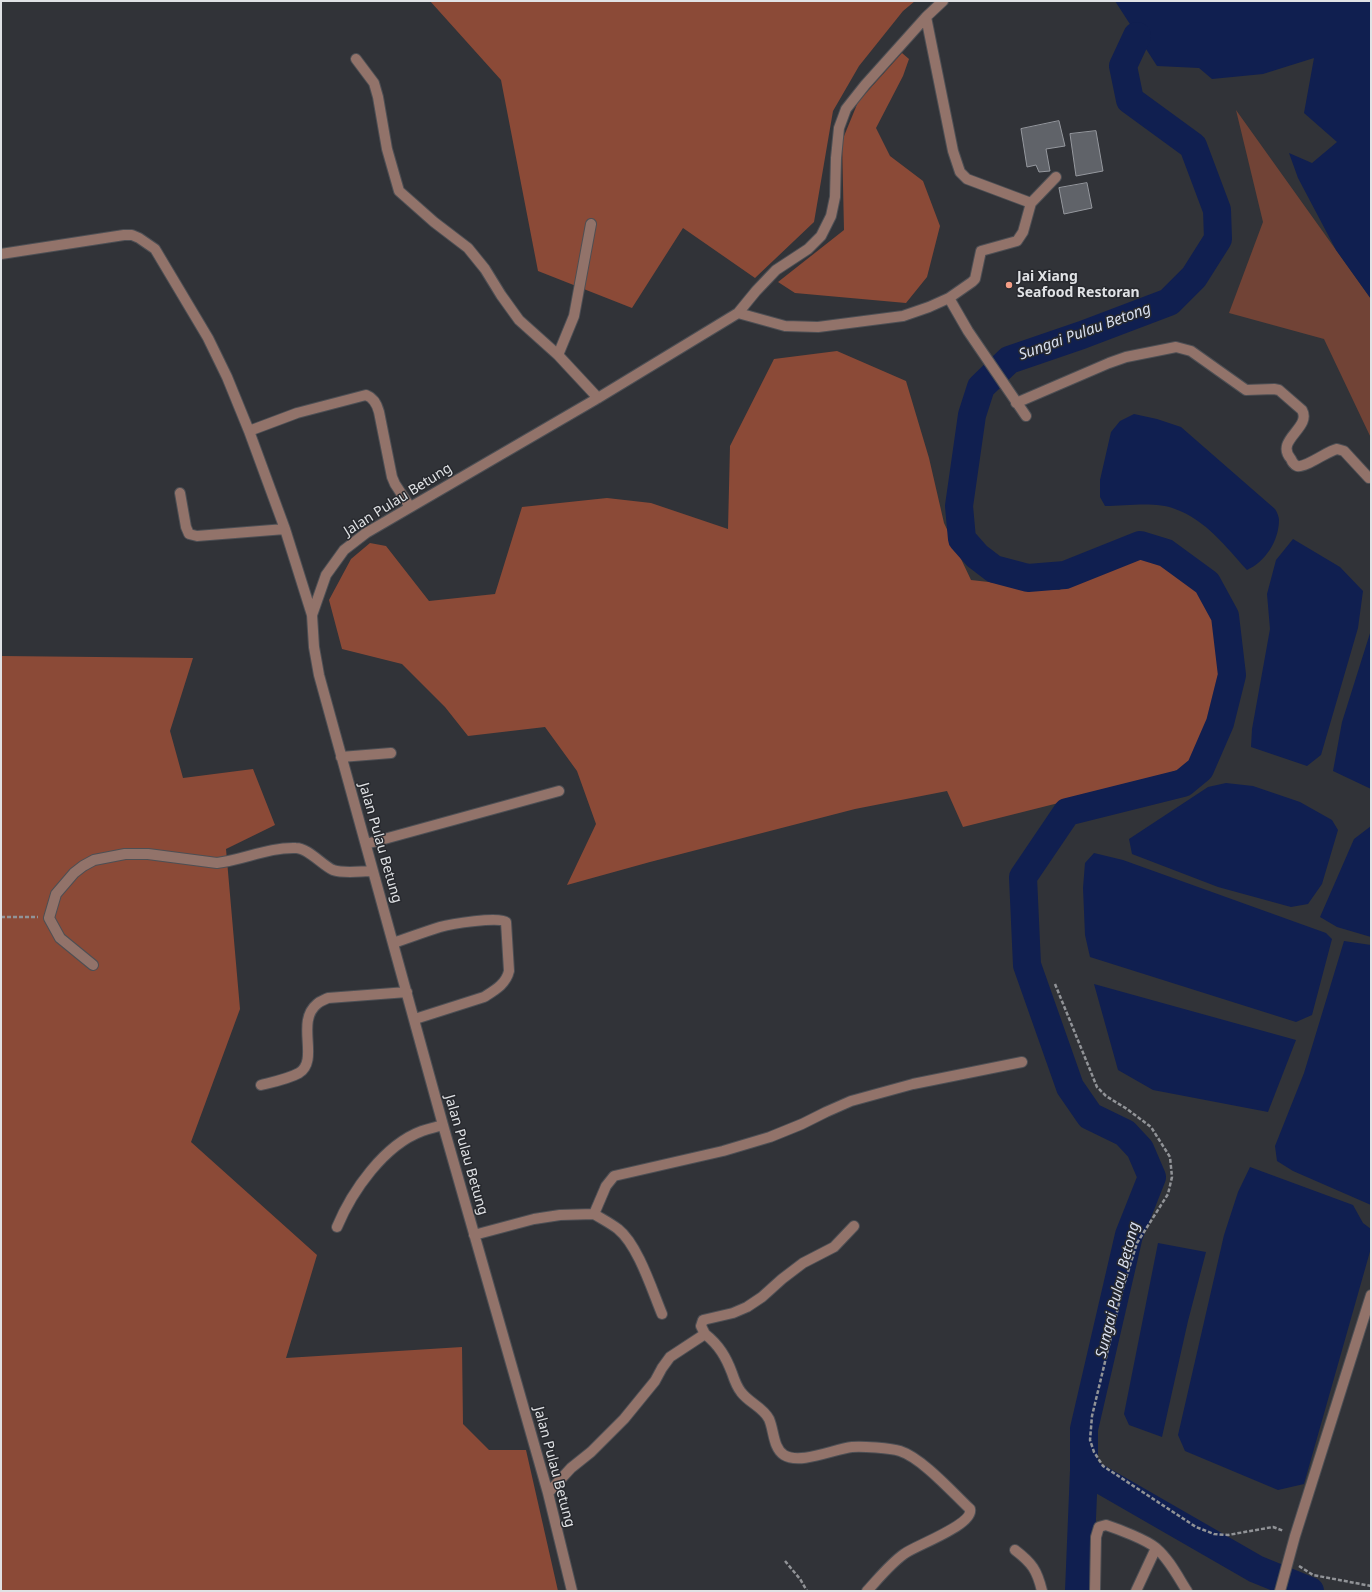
<!DOCTYPE html>
<html>
<head>
<meta charset="utf-8">
<style>
  body { margin:0 }
  #map { position:relative; width:1372px; height:1592px; overflow:hidden; background:#313338; font-family:"Noto Sans",sans-serif }
  canvas { display:block }
  .frame { position:absolute; inset:0; border:2px solid #e0e2e5; pointer-events:none }
</style>
</head>
<body>
<div id="map">
<canvas width="1372" height="1592"></canvas>
<div class="frame"></div>
</div>
<script>
const g = document.querySelector('canvas').getContext('2d');
g.lineJoin = 'round';
function fill(path, color) {
  g.fillStyle = color;
  g.fill(path, 'evenodd');
}
function trace(path, color, width, dash) {
  g.strokeStyle = color;
  g.lineWidth = width;
  g.lineCap = dash ? 'butt' : 'round';
  g.setLineDash(dash || []);
  g.stroke(path);
}
function label(font, color, halo, rows, align = 'center') {
  g.font = font + ' "Noto Sans",sans-serif';
  g.lineWidth = 3;
  g.setLineDash([]);
  g.textBaseline = 'middle';
  g.strokeStyle = halo;
  g.fillStyle = color;
  for (const [text, x, y, turn = 0] of rows) {
    g.save();
    g.translate(x, y);
    g.rotate((+turn || 0) * Math.PI / 180);
    g.textAlign = isNaN(turn) ? turn : align;
    if (halo) g.strokeText(text, 0, 0);
    g.fillText(text, 0, 0);
    g.restore();
  }
}
const green = new Path2D(`
  M1236,110L1371,299V438L1324,339L1229,313L1263,222Z`);
const forest = new Path2D(`
  M430,1H915L903,11L859,66L833,111L814,222L755,278L683,228L632,308L538,271L501,80Z
  M902,53L909,59L903,76L876,128L890,156L923,181L940,226L927,277L906,303L795,293L778,282L844,230L842,141L858,102Z
  M837,351L906,381L929,458L944,523L971,580L1059,590L1131,553L1182,574L1213,609L1223,669L1213,714L1188,766L1154,779L963,827L947,791L855,809L650,862L567,885L596,824L577,771L545,727L468,736L445,707L402,664L342,649L329,600L351,559L370,543L386,546L429,601L495,594L522,507L607,498L651,503L728,529L730,446L774,359Z
  M1,656L193,658L170,731L183,778L253,769L275,825L226,849L240,1009L191,1142L317,1255L286,1358L462,1347L463,1424L489,1450H526L558,1591H1Z`);
const water = new Path2D(`
  M1115,1H1371V299L1336,250L1298,178L1289,153L1312,163L1337,142L1304,113L1314,58L1263,74L1212,79L1199,68L1157,66Z
  M1134,414L1157,419L1181,427L1275,509C1277,512 1279,517 1279,520C1279,541 1265,562 1247,570C1226,547 1206,520 1175,509C1156,501 1126,506 1105,506L1100,497V480L1111,432L1120,421Z
  M1293,539L1340,567L1363,591L1358,628L1321,755L1307,766L1251,747L1252,729L1270,629L1267,594L1276,560Z
  M1371,630V789L1333,771L1342,722Z
  M1226,783L1253,786L1300,802L1332,820L1338,830L1322,884L1308,904L1291,907L1218,887L1132,854L1129,839L1208,787Z
  M1371,826V937L1337,927L1320,917L1354,839Z
  M1094,853L1123,860L1326,933L1332,939L1312,1015L1296,1022L1090,957L1085,935L1083,888L1085,863Z
  M1344,941L1371,945V1205L1293,1171L1277,1161L1275,1146L1304,1073Z
  M1094,984L1296,1040L1268,1112L1153,1090L1118,1070Z
  M1250,1167L1353,1205L1363,1223L1371,1229V1248L1304,1484L1278,1490L1185,1451L1178,1435L1224,1235L1238,1192Z
  M1158,1243L1206,1252L1188,1321L1162,1437L1129,1425L1124,1414Z`);
const river = new Path2D(`
  M1084,1470L1256,1569L1310,1591
  M1079,1591L1084,1470V1429L1129,1235L1152,1177L1140,1149L1125,1133L1090,1116L1070,1087L1027,965L1023,877L1067,812L1183,783L1200,769L1220,723L1232,675L1225,616L1207,583L1166,553L1140,545L1065,575L1028,578L994,569L977,556L962,539L959,506L972,415L981,387L1009,360L1082,335L1169,302L1194,277L1218,239L1217,210L1193,146L1130,100L1123,66L1137,36`);
const building = new Path2D(`
  M1059,121L1065,146L1046,149L1050,171L1039,172L1036,165L1027,167L1021,129Z
  M1096,131L1103,171L1076,176L1070,134Z
  M1087,183L1092,208L1064,214L1059,188Z`);
const path = new Path2D(`
  M1,917H38
  M1055,984L1097,1087L1106,1096L1127,1109L1151,1127L1170,1157L1172,1177L1168,1194L1137,1243L1122,1291L1092,1416L1090,1440L1094,1452L1103,1466L1196,1527L1214,1534L1228,1535L1273,1527L1284,1531
  M785,1561L800,1579L807,1591
  M1299,1566L1313,1575L1371,1586`);
const minor = new Path2D(`
  M926,17L953,151L960,172L967,179L1031,203
  M356,59L374,83L378,97L387,149L399,191L434,222L468,248L485,269L501,295L519,320L558,355L598,398
  M1,254L124,235H132L139,238L155,249L208,338L227,377L249,431L285,529L312,615
  M949,298L968,331L1026,416
  M738,313L785,326L818,327L903,316L929,307L949,298L972,282L975,279L981,251L1017,241L1023,232L1031,203L1056,177
  M558,355L574,316L591,224
  M1016,403L1109,363L1126,357L1176,347L1191,351L1246,390L1274,389L1279,390L1302,410C1312,428 1274,440 1291,459C1292,462 1295,465 1297,466C1306,468 1327,451 1337,449L1344,451L1369,478
  M249,431L297,413L366,395C374,398 377,404 379,412L392,477L395,484L410,507
  M180,493L186,527L189,534L197,536L285,529
  M341,757L391,753
  M366,844L559,791
  M393,943C408,938 424,932 440,927C450,924 500,916 506,922L509,971C506,984 495,990 484,997L415,1019
  M93,965L60,938L49,918L56,894L74,873L83,866L94,860L125,854H148L217,863C243,860 269,847 296,848C308,848 322,865 333,870C345,874 361,871 373,871
  M261,1085C273,1082 288,1079 299,1073C320,1060 295,1022 317,1004C320,1001 324,1000 328,998L407,992
  M594,1214C602,1219 610,1223 618,1229C638,1245 652,1290 662,1314
  M337,1227C352,1191 384,1145 422,1131C428,1129 436,1127 443,1125
  M474,1235L534,1219L560,1215L594,1214L606,1186L614,1176L723,1151L770,1137L802,1124L826,1112L851,1101L913,1084L1022,1062
  M705,1334C719,1345 726,1357 732,1373C734,1379 737,1387 741,1392C749,1403 763,1407 769,1419C774,1430 773,1448 784,1455C800,1465 834,1449 852,1447C861,1446 891,1448 900,1451C922,1458 953,1493 970,1509C974,1525 916,1545 904,1554C890,1564 879,1578 867,1591
  M548,1493L571,1468L591,1452L624,1419L655,1381L662,1368L670,1357L705,1334L701,1326L703,1320L733,1313L747,1307L762,1297L782,1279L803,1263L834,1247L854,1226
  M1015,1550C1032,1563 1037,1570 1042,1591
  M572,1591L548,1493L443,1125L319,675L314,647L312,615L326,575L344,550L366,533L598,398L738,313L756,291L776,270L808,249L821,236L831,216L835,197L836,158L839,128L846,109L865,85L926,17L943,1
  M1095,1591L1096,1537L1099,1527L1106,1525C1118,1529 1147,1540 1156,1548C1169,1559 1178,1577 1187,1591
  M1136,1591L1156,1548
  M1280,1591L1295,1536L1371,1295`);
const markers = [
  [1009,285,4,"#f49e86"]
];
const poiNames = [
  ["Jai Xiang",1017,277],
  ["Seafood Restoran",1017,293]
];
const streetNames = [
  ["Jalan Pulau Betung",398,500,-32],
  ["Jalan Pulau Betung",380,843,74],
  ["Jalan Pulau Betung",466,1155,74],
  ["Jalan Pulau Betung",554,1467,75]
];
const waterNames = [
  ["Sungai Pulau Betong",1085,332,-20],
  ["Sungai Pulau Betong",1118,1290,-76]
];
fill(green, '#714336');
fill(forest, '#8b4a37');
fill(water, '#101f50');
trace(river, '#101f50', 28);
fill(building, '#606369');
trace(building, '#95989e', 1);
trace(minor, '#4d4f54', 12);
trace(path, '#919397', 2.5, [4, 2]);
trace(minor, '#92736a', 10);
for (const [x, y, r, color] of markers) {
  const dot = new Path2D();
  dot.arc(x, y, r, 0, 2 * Math.PI);
  g.fillStyle = color;
  g.fill(dot);
  trace(dot, '#27292e', 1.5);
}
label('bold 14px', '#e0e2e5', '#27292e', poiNames, 'left');
label('14px', '#e0e2e5', '#27292e', streetNames);
label('italic 15px', '#d7deef', '#27292e', waterNames);
</script>
</body>
</html>
